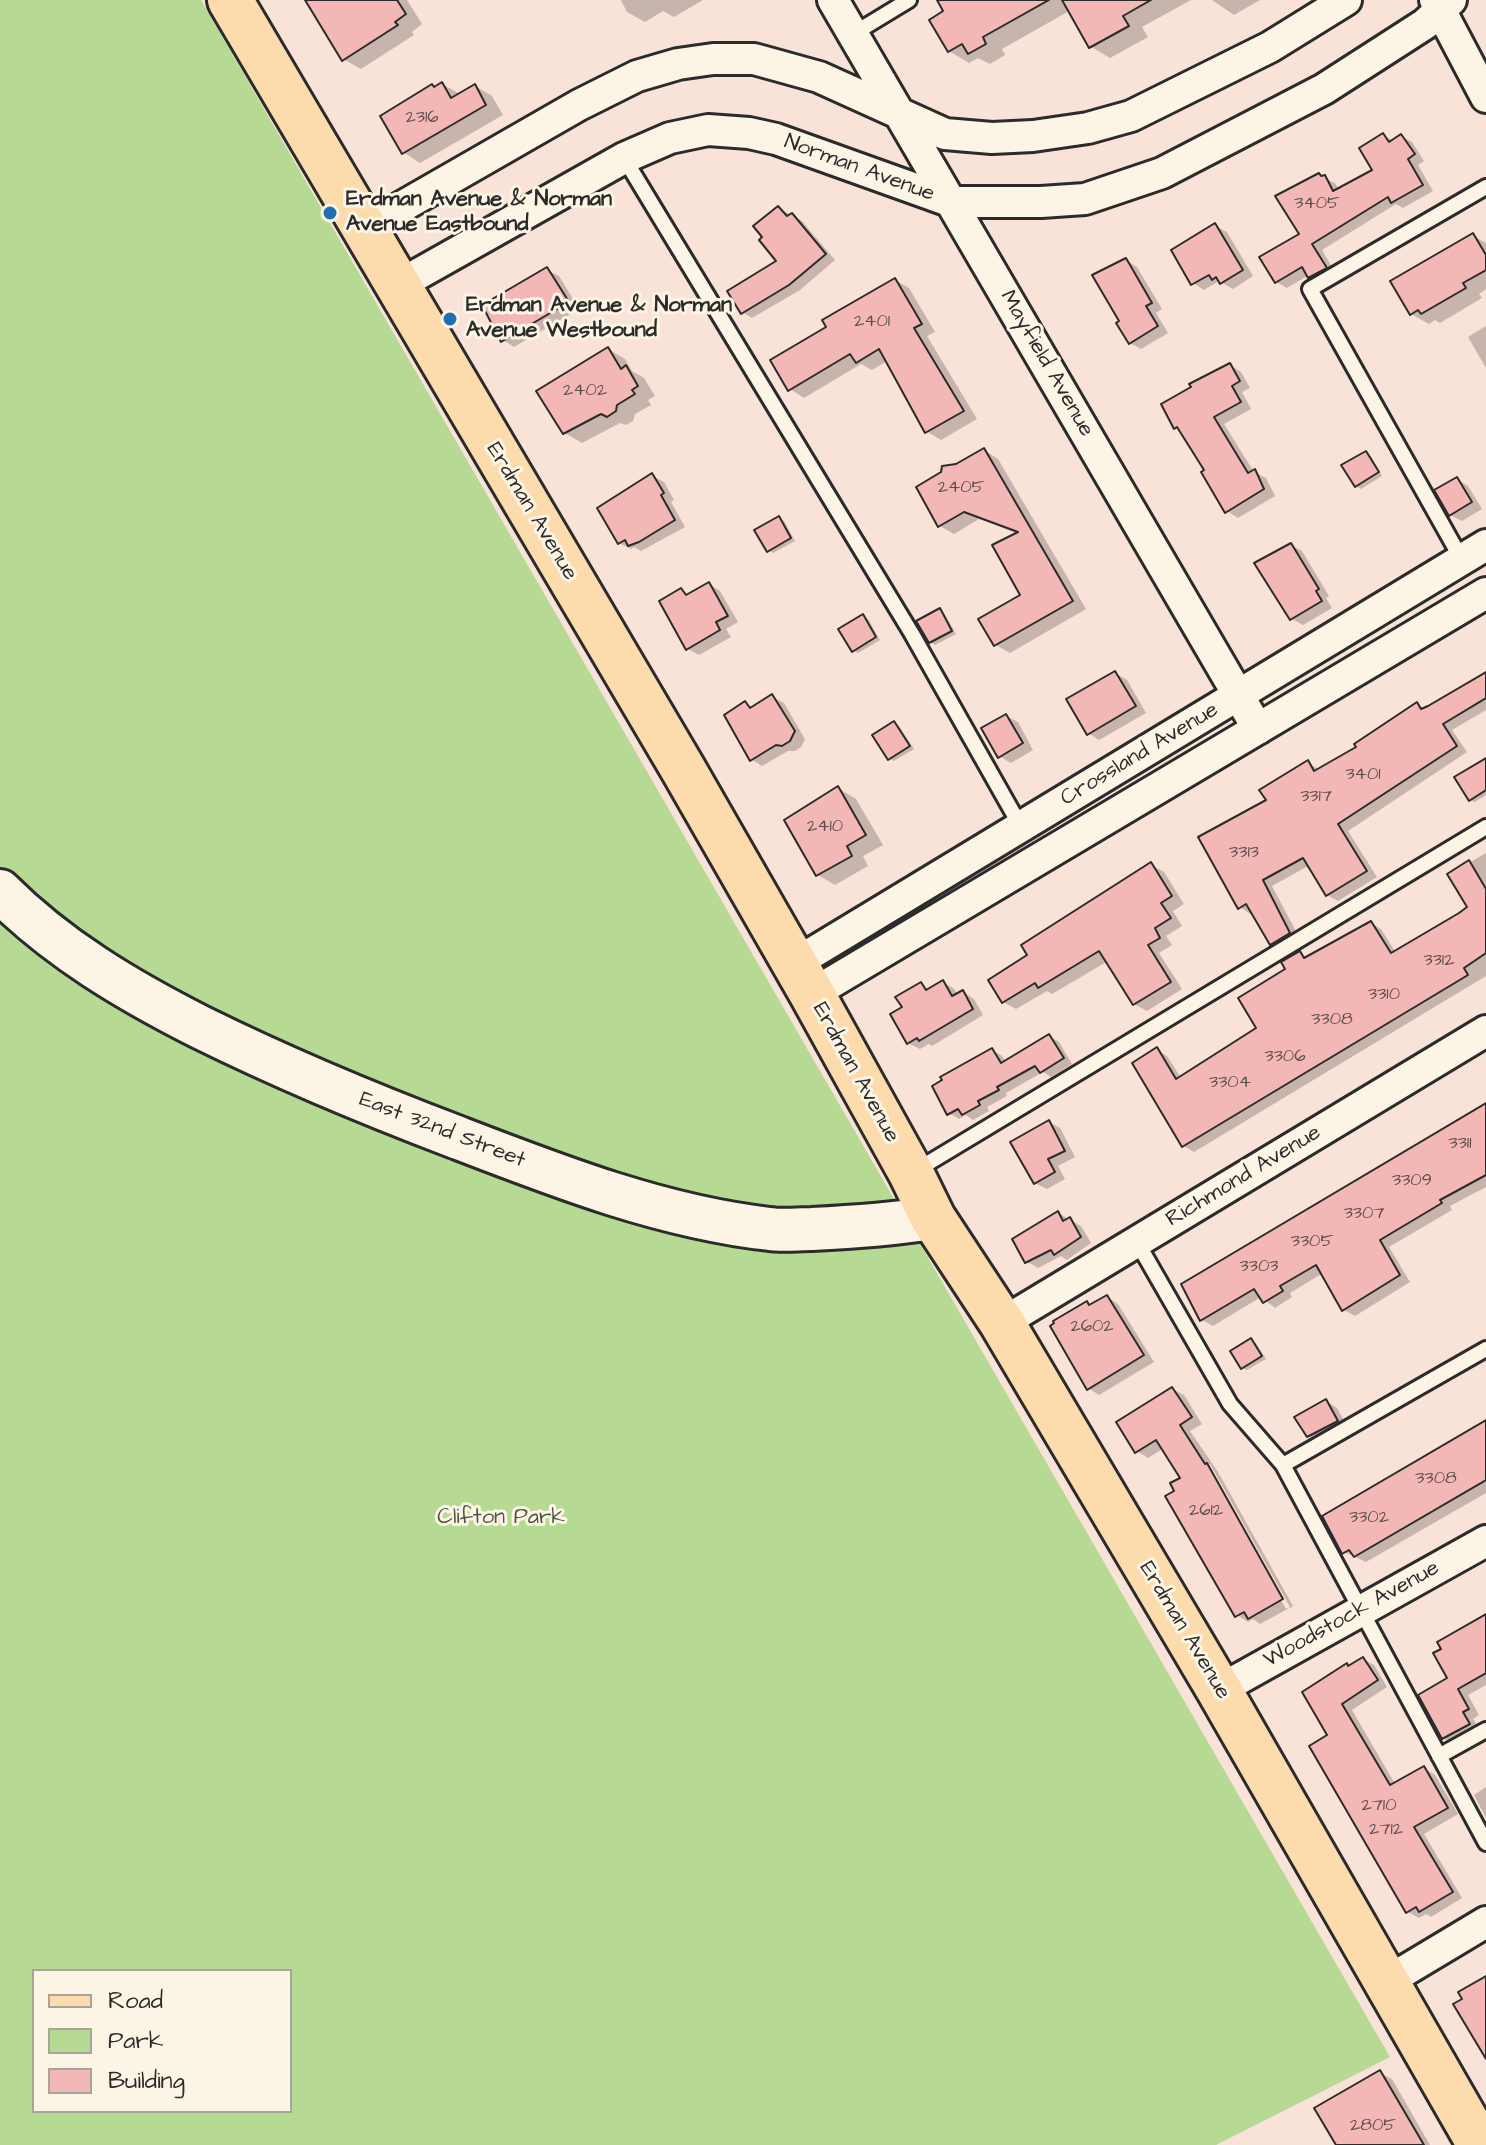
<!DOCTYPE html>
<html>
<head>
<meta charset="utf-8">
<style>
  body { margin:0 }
  #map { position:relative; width:1486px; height:2145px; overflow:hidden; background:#f9e2d7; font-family:"Architects Daughter",sans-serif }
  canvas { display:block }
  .legend { position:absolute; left:32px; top:1969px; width:260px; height:144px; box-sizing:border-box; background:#fcf5e5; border:2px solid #a8a49b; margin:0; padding:10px 14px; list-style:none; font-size:24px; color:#2b2b2b }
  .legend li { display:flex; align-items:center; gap:16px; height:40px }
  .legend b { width:40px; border:2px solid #a8a49b }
</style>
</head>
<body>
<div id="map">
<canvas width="1486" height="2145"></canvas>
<ul class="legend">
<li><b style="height:10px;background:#fcdcac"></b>Road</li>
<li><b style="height:22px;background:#b6d993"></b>Park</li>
<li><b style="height:22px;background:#f3b7b5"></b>Building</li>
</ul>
</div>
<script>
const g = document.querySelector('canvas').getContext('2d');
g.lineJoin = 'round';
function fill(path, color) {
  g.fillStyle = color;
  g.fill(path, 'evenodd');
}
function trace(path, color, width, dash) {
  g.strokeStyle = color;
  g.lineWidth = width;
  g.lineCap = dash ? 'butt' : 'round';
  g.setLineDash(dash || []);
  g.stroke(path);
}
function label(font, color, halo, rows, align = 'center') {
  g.font = font + ' "Architects Daughter",sans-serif';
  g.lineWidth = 6;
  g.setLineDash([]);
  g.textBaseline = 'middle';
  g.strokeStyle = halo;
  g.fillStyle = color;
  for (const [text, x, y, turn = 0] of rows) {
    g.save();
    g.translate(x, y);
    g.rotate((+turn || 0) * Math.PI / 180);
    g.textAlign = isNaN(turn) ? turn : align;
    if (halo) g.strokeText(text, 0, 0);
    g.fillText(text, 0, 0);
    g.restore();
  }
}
const green = new Path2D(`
  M0,0H201L1390,2057L1216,2145H0ZM34,1971H290V2111H34Z`);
const shadow = new Path2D(`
  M321,0H407L422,24L412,32L414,35L361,69L343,59Z
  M621,0H703L674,17L663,11L645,22L627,12Z
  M957,0H1191L1142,27L1148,37L1110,58L1090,46L1071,10L1002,49L1005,55L990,64L978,58L969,63L949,51Z
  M1205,0H1260L1234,15L1212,0Z
  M442,84L460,94L475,86L492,96L503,115L420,163L403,152L435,88Z
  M1383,135L1393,141L1401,136L1412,142L1424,161L1418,165L1433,191L1403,208L1396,204L1322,250L1336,274L1321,283L1309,275L1287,288L1276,282L1302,235L1323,178L1335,183L1339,190L1375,171Z
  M778,208L802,221L835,260L800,290L752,318L742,312L780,262Z
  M1215,226L1227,232L1253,276L1233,289L1219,281L1204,290L1193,283Z
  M1473,236L1486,243V289L1479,294L1482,298L1440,323L1435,320L1429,324L1411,314Z
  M1126,260L1137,267L1162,309L1156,313L1168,333L1141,349L1130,343L1122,322Z
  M547,270L559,276L579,309L514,347L503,340Z
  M895,280L909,288L935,332L927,336L977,419L941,440L926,431L887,361L872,370L861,364L804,398L790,389L829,328Z
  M1486,326V368L1468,337Z
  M608,349L625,359L632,371L644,378L655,396L648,400L651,405L635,414L633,421L626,425L620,423L582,443L565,433Z
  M1230,365L1241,372L1250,388L1242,392L1251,409L1224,424L1254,472L1266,478L1275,496L1238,518L1227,511L1206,471L1182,431L1176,427Z
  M984,450L998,459L1086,609L1010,653L996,645L1022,595L1019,534L979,519L954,534L940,526L956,466Z
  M1366,453L1371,456L1382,476L1361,489L1356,486Z
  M652,476L664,482L674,500L671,502L685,527L641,551L634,547L631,549L619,543Z
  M1457,479L1468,486L1482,509L1462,521L1450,515Z
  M779,518L784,521L795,541L773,553L768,550Z
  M1291,545L1302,551L1329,596L1326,598L1332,608L1303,625L1292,619Z
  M709,584L720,591L738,622L726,629L731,637L699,655L688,649L681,590L689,595Z
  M939,610L944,613L956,634L935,645L930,642Z
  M863,617L868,619L880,640L858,653L853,650Z
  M1115,673L1127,680L1146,713L1099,740L1088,733Z
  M1486,674V710L1452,730L1467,752L1348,831L1377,877L1338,901L1327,895L1310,865L1272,886L1300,939L1283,950L1272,944L1253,912L1250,914L1240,907L1268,801L1308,763L1318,769L1359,747L1417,705L1425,709Z
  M772,697L784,703L805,739L801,747L795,751H788L762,766L751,759L745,704L754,708Z
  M1006,716L1018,722L1033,750L1011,763L999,756Z
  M894,723L899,726L914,749L894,761L889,758Z
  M1486,771V795L1475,802L1470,800Z
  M838,788L856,799L883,845L863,856L868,866L835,885L818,875Z
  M1486,853V976L1194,1152L1184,1146L1157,1050L1167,1056L1181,1078L1259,1028L1288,970L1300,953L1308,958L1371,923L1381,929L1396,953L1470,908L1450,874Z
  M1151,865L1164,872L1184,904L1173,911L1182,926L1166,936L1172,945L1159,953L1182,989L1147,1011L1134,1004L1108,961L1052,994L1047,991L1016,1009L1003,1002L1030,955Z
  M943,982L954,989L958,995L963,992L974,999L983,1015L932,1046L929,1044L920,1049L908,1043L921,984L930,990Z
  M1049,1036L1059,1042L1072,1064L1051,1077L1043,1072L1006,1093L1007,1096L987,1107L989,1111L973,1120L966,1115L959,1119L949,1113L992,1050L1002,1056L1006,1062Z
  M1486,1105V1187L1450,1206L1452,1210L1389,1247L1410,1282L1355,1316L1344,1310L1323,1273L1290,1293L1292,1297L1275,1308L1261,1297L1213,1326L1202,1320Z
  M1049,1122L1060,1128L1075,1157L1058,1166L1065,1179L1047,1189L1035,1183Z
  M1058,1213L1081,1226L1091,1243L1067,1260L1061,1256L1038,1268L1027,1262Z
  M1107,1297L1118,1304L1154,1362L1099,1395L1088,1388L1087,1303L1092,1306Z
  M1251,1340L1256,1343L1266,1359L1247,1370L1242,1368Z
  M1172,1389L1184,1395L1202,1424L1190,1431L1218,1472L1293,1606L1260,1624L1253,1619L1248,1622L1237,1615L1177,1492L1182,1479L1164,1448L1148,1458L1137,1451ZM1205,1464H1210L1290,1607L1286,1609Z
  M1326,1401L1337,1408L1348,1428L1320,1442L1308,1436Z
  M1486,1423V1493L1366,1562L1344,1552Z
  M1486,1616V1685L1468,1695L1479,1715L1473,1719L1480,1730L1455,1744L1443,1738L1450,1679Z
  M1363,1659L1374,1665L1387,1687L1352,1710L1395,1784L1424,1768L1435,1775L1458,1814L1424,1834L1462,1898L1431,1917L1426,1914L1419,1918L1408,1912L1330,1736L1350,1667Z
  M1486,1787V1818L1474,1795Z
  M1380,2073L1392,2079L1430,2145H1338Z`);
const building = new Path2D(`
  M305,0H397L406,14L395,22L398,25L342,61Z
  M937,0H1049L983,37L986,44L968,54L962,44L948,52L929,20L943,11Z
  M1062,0H1151L1123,16L1129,26L1089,48Z
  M442,82L451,98L475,84L486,105L402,154L380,116L432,84L434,87Z
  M1383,133L1389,142L1401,134L1415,154L1408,159L1423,185L1391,203L1388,197L1312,244L1327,268L1308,278L1302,267L1275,283L1259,257L1299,234L1275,196L1319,173L1321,176L1325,175L1333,191L1372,170L1359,148Z
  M778,206L787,216L792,213L826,254L789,285L741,314L727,291L776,261L759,240L762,237L753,226Z
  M1215,223L1243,270L1220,284L1216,277L1212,280L1209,275L1191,285L1171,250Z
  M1473,233L1486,255V270L1463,283L1466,288L1421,314L1418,310L1410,315L1390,281Z
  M1126,258L1152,303L1146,306L1158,326L1129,344L1116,323L1119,321L1092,275Z
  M547,267L569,302L501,342L482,305Z
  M895,278L922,324L914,328L964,411L925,433L879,349L856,363L850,354L788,391L770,360L826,327L822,320Z
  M608,347L621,369L626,365L638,386L632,390L635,394L617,405L616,411L607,417L601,414L563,434L536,391Z
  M1230,363L1240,381L1232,386L1241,402L1214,417L1248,473L1255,469L1264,489L1225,513L1201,472L1204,470L1177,427L1174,429L1161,404L1191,387L1189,384Z
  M984,448L1073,601L994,646L978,619L1020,595L992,545L1018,532L964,512L938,527L916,487L941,472L942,466L956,464Z
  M1366,451L1379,472L1355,487L1341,465Z
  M652,473L664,493L661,495L675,520L639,542L628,546L625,540L618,544L597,508Z
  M1457,477L1472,502L1449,516L1434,490Z
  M779,516L791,538L767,552L754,530Z
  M1291,543L1319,589L1316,591L1322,601L1290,620L1254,563Z
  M709,582L728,616L716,622L720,630L686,650L659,601L681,588L686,595Z
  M940,608L952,631L929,643L916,621Z
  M863,614L876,637L852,652L838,629Z
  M1115,671L1136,706L1087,735L1066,699Z
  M1486,672V698L1443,724L1457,746L1338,824L1367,871L1326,896L1303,858L1263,880L1290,933L1270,945L1246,904L1238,909L1198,837L1266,800L1259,790L1308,760L1314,771L1356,747L1354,744L1417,702L1421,709L1428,706Z
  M772,694L795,731L790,741L782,746L776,745L750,761L724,715L745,701L750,708Z
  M1006,714L1023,743L998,758L981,728Z
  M894,721L910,746L888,760L872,735Z
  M1486,758V790L1469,801L1454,777Z
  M838,786L866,835L847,846L852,856L816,876L784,820Z
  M1469,860L1486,889V953L1464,968L1468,975L1182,1147L1132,1063L1157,1047L1176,1079L1256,1028L1238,998L1285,969L1281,962L1300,951L1304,958L1371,921L1391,953L1459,913L1467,907L1447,874Z
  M1151,862L1172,896L1161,903L1171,918L1155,928L1160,938L1148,945L1171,982L1133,1005L1099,951L1038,988L1035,983L1002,1003L988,980L1027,955L1021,945Z
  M943,980L952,996L963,990L973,1009L919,1041L917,1038L907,1044L890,1014L902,1007L895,997L921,982L926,990Z
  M1049,1034L1064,1058L1040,1073L1035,1066L997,1087L999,1090L978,1101L980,1105L962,1115L958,1109L947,1115L932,1086L942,1080L940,1077L992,1048L1001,1063Z
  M1486,1103V1175L1440,1200L1442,1203L1380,1240L1400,1275L1342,1311L1316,1265L1280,1286L1283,1291L1263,1303L1254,1289L1200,1321L1181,1284Z
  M1049,1120L1065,1151L1048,1159L1055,1172L1034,1184L1010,1142Z
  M1058,1211L1063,1221L1070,1217L1081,1237L1054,1255L1051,1250L1025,1263L1012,1239Z
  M1107,1295L1144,1355L1087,1390L1050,1326L1054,1323L1053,1321L1087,1301L1089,1305Z
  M1251,1338L1262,1356L1241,1369L1230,1351Z
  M1172,1387L1192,1417L1180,1425L1205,1464L1207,1463L1283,1599L1248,1619L1244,1612L1235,1617L1165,1496L1174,1491L1170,1483L1180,1478L1156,1440L1135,1453L1116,1422Z
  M1326,1399L1338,1421L1307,1437L1294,1417Z
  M1486,1420V1480L1354,1557L1349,1550L1342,1554L1322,1516Z
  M1486,1614V1673L1458,1689L1469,1709L1463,1712L1470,1724L1442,1739L1418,1695L1447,1678L1433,1653L1441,1649L1437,1642Z
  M1363,1657L1378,1680L1342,1704L1390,1785L1424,1766L1448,1808L1414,1827L1453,1892L1419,1912L1416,1907L1406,1913L1309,1746L1327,1735L1302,1692L1347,1663L1348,1666Z
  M1486,1976V2059L1453,2004L1462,1999L1458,1992Z
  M1380,2070L1424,2145H1336L1314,2108Z`);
const lane = new Path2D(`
  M853,34L909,0
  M624,158L912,634L1021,827
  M1462,560L1310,289L1486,187
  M915,1171L1486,827
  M1137,1242L1230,1404L1283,1465
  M1486,1349L1283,1465L1486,1843
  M1439,1756L1486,1730`);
const street = new Path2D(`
  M833,0L1258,729
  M1435,0L1486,97
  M363,229L579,105L637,76L678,64L713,59H754L819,77L945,134L992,138L1033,136L1088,128L1131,116L1270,47L1346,0
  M397,286L624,158L670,138L708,130L749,133L776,139L952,202H1041L1085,199L1162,173L1324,89L1425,24L1451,0
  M794,964L1486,545
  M812,994L1486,593
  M1002,1323L1486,1031
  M1219,1690L1486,1541
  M1386,1982L1486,1922`);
const secondary = new Path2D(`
  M0,891C58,949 127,990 200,1027C283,1068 369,1104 456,1137C557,1176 662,1217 770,1229C783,1231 798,1229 812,1229C853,1227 893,1224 933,1218`);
const primary = new Path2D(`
  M230,0L683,769L812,994L911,1173L933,1218L1002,1323L1219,1690L1480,2145`);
const markers = [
  [330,213,8,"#1f6fb2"],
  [450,319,8,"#1f6fb2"]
];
const numberNames = [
  ["2316",422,118],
  ["3405",1317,204],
  ["2401",872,322],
  ["2402",585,391],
  ["2405",961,488],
  ["3401",1363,775],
  ["3317",1316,797],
  ["2410",825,827],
  ["3313",1244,853],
  ["3312",1439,961],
  ["3310",1384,995],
  ["3308",1332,1020],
  ["3306",1285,1057],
  ["3304",1230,1083],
  ["3311",1460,1144],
  ["3309",1412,1181],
  ["3307",1364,1214],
  ["3305",1312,1242],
  ["3303",1259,1267],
  ["2602",1092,1327],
  ["3308",1436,1479],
  ["2612",1206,1511],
  ["3302",1369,1518],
  ["2710",1379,1806],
  ["2712",1386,1830],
  ["2805",1373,2126]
];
const streetNames = [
  ["Norman Avenue",859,169,20],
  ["Mayfield Avenue",1046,364,60],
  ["Erdman Avenue",531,512,59],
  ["Crossland Avenue",1140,755,-31],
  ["Erdman Avenue",855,1073,61],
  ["East 32nd Street",442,1131,21],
  ["Richmond Avenue",1244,1177,-31],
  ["Woodstock Avenue",1352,1615,-29],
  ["Erdman Avenue",1184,1631,59]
];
const poiNames = [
  ["Erdman Avenue & Norman",346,200],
  ["Avenue Eastbound",346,225],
  ["Erdman Avenue & Norman",466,306],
  ["Avenue Westbound",466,331]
];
const parkNames = [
  ["Clifton Park",501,1518]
];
fill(green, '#b6d993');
fill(shadow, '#0003');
fill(building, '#f3b7b5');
trace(building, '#2b2b2b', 2);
trace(lane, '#2b2b2b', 20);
trace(street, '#2b2b2b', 36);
trace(secondary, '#2b2b2b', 48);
trace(primary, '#2b2b2b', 50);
trace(lane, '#fcf5e5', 14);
trace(street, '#fcf5e5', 30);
trace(secondary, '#fcf5e5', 42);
trace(primary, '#fcdcac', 44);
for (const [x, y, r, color] of markers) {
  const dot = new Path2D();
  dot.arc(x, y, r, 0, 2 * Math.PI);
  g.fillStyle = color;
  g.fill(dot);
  trace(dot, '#fcf5e5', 3);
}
label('18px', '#5d4e4e', null, numberNames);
label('22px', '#2b2b2b', '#fcf5e5', streetNames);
label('bold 22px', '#2b2b2b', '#fcf5e5', poiNames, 'left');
label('22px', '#4e5645', '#fcf5e5', parkNames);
</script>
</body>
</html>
